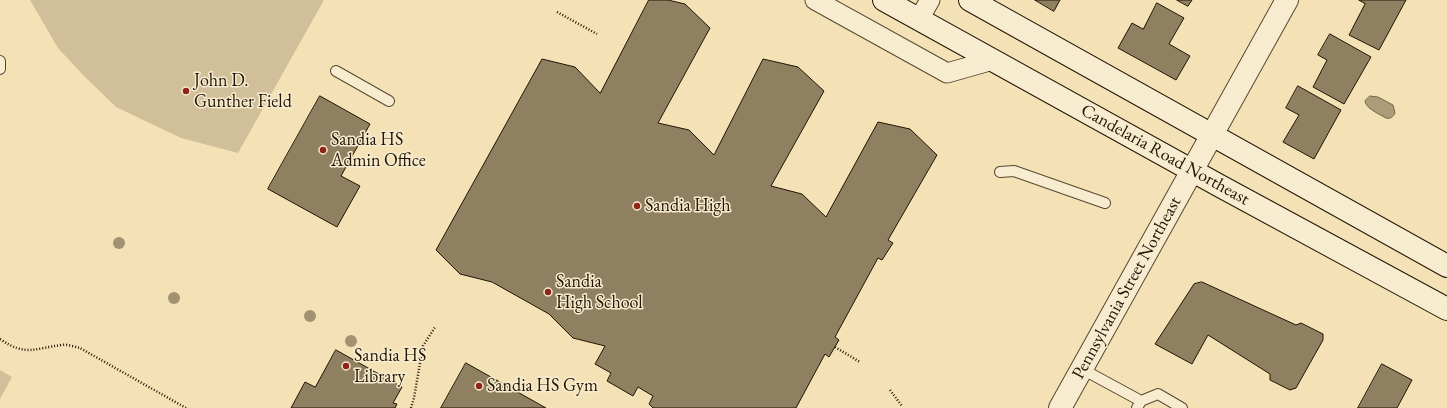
<!DOCTYPE html>
<html>
<head>
<meta charset="utf-8">
<style>
  body { margin:0 }
  canvas { display:block; background:#f4e2b6 }
</style>
</head>
<body>
<canvas width="1447" height="408"></canvas>
<script>
const g = document.querySelector('canvas').getContext('2d');
g.lineJoin = 'round';
function fill(path, color) {
  g.fillStyle = color;
  g.fill(path, 'evenodd');
}
function trace(path, color, width, dash) {
  g.strokeStyle = color;
  g.lineWidth = width;
  g.lineCap = dash ? 'butt' : 'round';
  g.setLineDash(dash || []);
  g.stroke(path);
}
function label(font, color, halo, rows, align = 'center') {
  g.font = font + ' "EB Garamond",serif';
  g.lineWidth = 3;
  g.setLineDash([]);
  g.textBaseline = 'middle';
  g.strokeStyle = halo;
  g.fillStyle = color;
  for (const [text, x, y, turn = 0] of rows) {
    g.save();
    g.translate(x, y);
    g.rotate((+turn || 0) * Math.PI / 180);
    g.textAlign = isNaN(turn) ? turn : align;
    if (halo) g.strokeText(text, 0, 0);
    g.fillText(text, 0, 0);
    g.restore();
  }
}
const green = new Path2D(`
  M30,0H324L238,153L181,138L116,107L83,75L58,48Z
  M0,370L12,377L0,399Z`);
const water = new Path2D(`
  M1370,96L1378,97L1393,105L1395,113C1393,117 1391,119 1386,118C1379,114 1365,108 1365,101Z`);
const building = new Path2D(`
  M649,0H668L685,4L710,28L658,123L689,130L714,155L763,59L798,67L824,91L771,186L802,194L826,217L878,122L910,129L937,155L888,240L893,243L882,260L878,258L835,337L839,340L829,357L825,354L796,408H653L649,404L653,396L638,387L633,396L607,381L611,373L595,364L605,346L573,338L549,314L492,282L460,274L436,250L542,59L575,67L600,93Z
  M1035,0H1060L1054,11Z
  M1177,0H1192L1188,6Z
  M1359,0H1406L1379,50L1349,35L1365,4Z
  M1157,3L1184,18L1169,44L1190,56L1176,80L1118,48L1132,23L1143,29Z
  M1330,34L1371,57L1344,104L1313,87L1327,60L1318,55Z
  M1298,86L1341,110L1314,159L1283,142L1299,115L1286,108Z
  M320,96L370,124L341,176L360,186L337,227L268,189Z
  M1202,282L1296,325L1301,323L1323,334V340L1296,388L1290,390L1270,380V374L1208,335L1192,364L1155,344L1194,284Z
  M336,350L402,387L393,403L397,404L395,408H291L305,382L315,387Z
  M466,363L546,408H441Z
  M1382,364L1412,380L1397,408H1358Z`);
const path = new Path2D(`
  M557,12L597,34
  M0,339C26,357 35,348 62,345C68,344 75,347 80,348L186,408
  M835,347L860,362
  M890,390L902,406
  M411,408L414,398L423,346L435,327`);
const service = new Path2D(`
  M0,61V69
  M336,71L389,101
  M1000,172L1014,171L1105,203
  M1082,369L1141,401
  M1137,408L1141,401L1158,394L1182,408`);
const minor = new Path2D(`
  M815,0L947,73L993,60
  M919,19L930,0`);
const tertiary = new Path2D(`
  M1060,408L1287,0`);
const secondary = new Path2D(`
  M884,0L1220,186L1447,309
  M970,0L1447,266`);
const trees = [
  [119,243],
  [174,298],
  [310,316],
  [351,341]
];
const markers = [
  [186,91,4,"#8f2418"],
  [323,150,4,"#8f2418"],
  [637,206,4,"#8f2418"],
  [548,292,4,"#8f2418"],
  [346,366,4,"#8f2418"],
  [479,386,4,"#8f2418"]
];
const poiNames = [
  ["John D.",194,81],
  ["Gunther Field",194,102],
  ["Sandia HS",331,140],
  ["Admin Office",331,161],
  ["Sandia High",645,206],
  ["Sandia",556,282],
  ["High School",556,303],
  ["Sandia HS",354,356],
  ["Library",354,377],
  ["Sandia HS Gym",487,386]
];
const streetNames = [
  ["Candelaria Road Northeast",1165,155,29],
  ["Pennsylvania Street Northeast",1127,288,-61]
];
fill(green, '#d0bf98');
fill(water, '#ac9c79');
trace(water, '#74664a', 1);
fill(building, '#8f8061');
trace(building, '#211504', 1);
trace(service, '#564830', 12);
trace(minor, '#564830', 21);
trace(tertiary, '#564830', 24);
trace(secondary, '#211504', 24);
trace(path, '#211504', 2.5, [1, 2]);
trace(service, '#f8ecd0', 10);
trace(minor, '#f8ecd0', 19);
trace(tertiary, '#f8ecd0', 22);
trace(secondary, '#f8ecd0', 22);
g.fillStyle = '#a29271';
for (const [x, y] of trees) {
  g.beginPath();
  g.arc(x, y, 6, 0, 2 * Math.PI);
  g.fill();
}
for (const [x, y, r, color] of markers) {
  const dot = new Path2D();
  dot.arc(x, y, r, 0, 2 * Math.PI);
  g.fillStyle = color;
  g.fill(dot);
  trace(dot, '#f8ecd0', 1.5);
}
label('18px', '#211504', '#f8ecd0', poiNames, 'left');
label('18px', '#211504', '#f8ecd0', streetNames);
</script>
</body>
</html>
